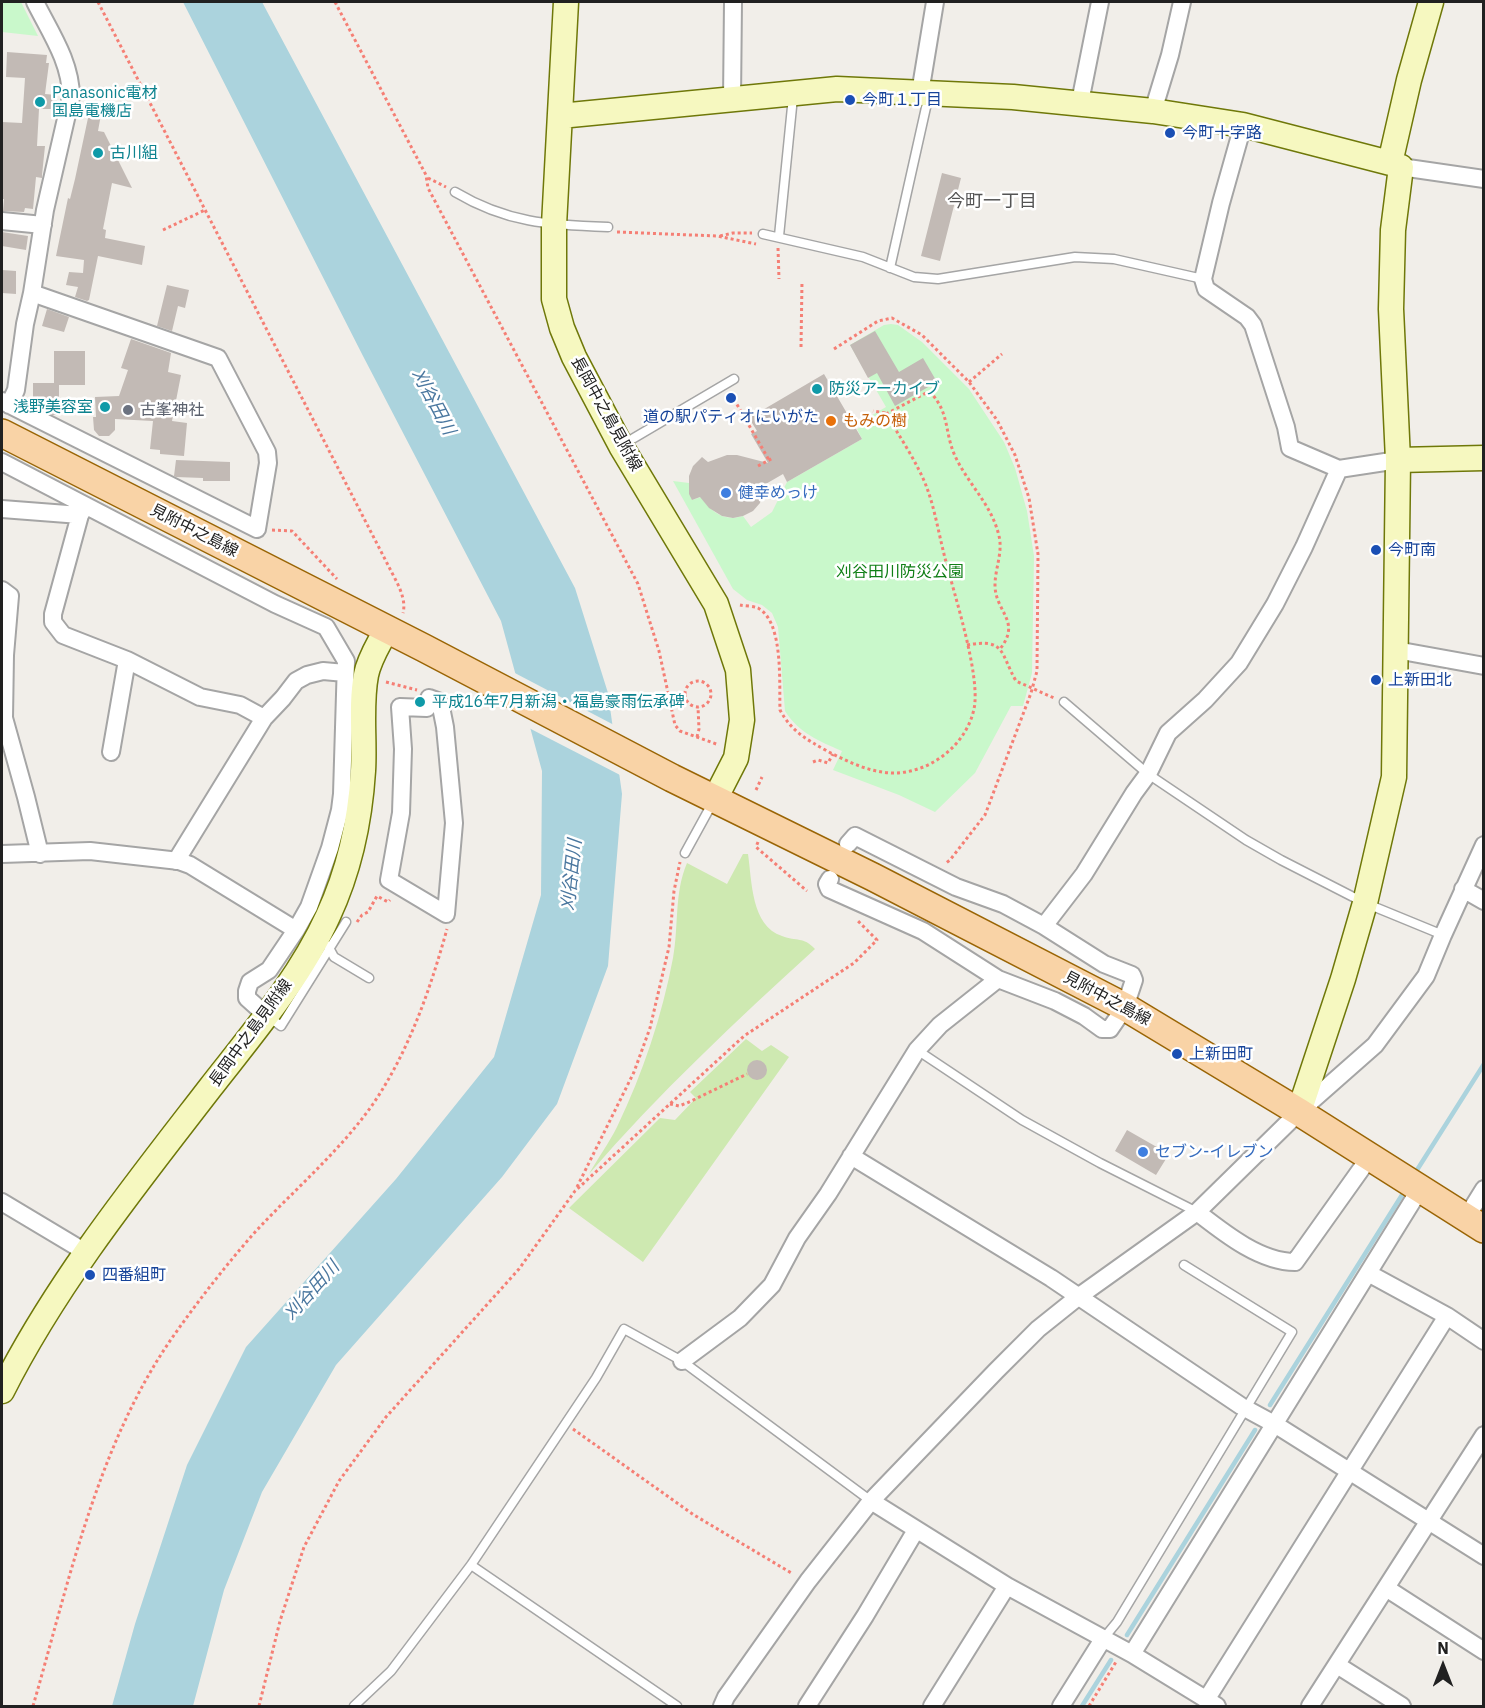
<!DOCTYPE html>
<html>
<head>
<meta charset="utf-8">
<style>
  body { margin:0 }
  #map { position:relative; width:1485px; height:1708px; overflow:hidden; background:#f1eee9; font-family:"IBM Plex Sans",sans-serif }
  canvas { display:block }
  .frame { position:absolute; inset:0; border:3px solid #212121; pointer-events:none }
  .north { position:absolute; left:1413px; top:1636px; width:60px; height:60px; -webkit-text-stroke:4px #fff; paint-order:stroke; rotate:0deg; font-size:16px; font-weight:700; line-height:24px; text-align:center; color:#212121 }
  .north::after { content:''; display:block; margin:auto; width:21px; height:27px; background:#212121; clip-path:polygon(50% 0,100% 100%,50% 72%,0 100%) }
</style>
</head>
<body>
<div id="map">
<canvas width="1485" height="1708"></canvas>
<div class="frame"></div>
<div class="north">N</div>
</div>
<script>
const g = document.querySelector('canvas').getContext('2d');
g.lineJoin = 'round';
function fill(path, color) {
  g.fillStyle = color;
  g.fill(path, 'evenodd');
}
function trace(path, color, width, dash) {
  g.strokeStyle = color;
  g.lineWidth = width;
  g.lineCap = dash ? 'butt' : 'round';
  g.setLineDash(dash || []);
  g.stroke(path);
}
function label(font, color, halo, rows, align = 'center') {
  g.font = font + ' "IBM Plex Sans","Noto Sans JP",sans-serif';
  g.lineWidth = 5;
  g.setLineDash([]);
  g.textBaseline = 'middle';
  g.strokeStyle = halo;
  g.fillStyle = color;
  for (const [text, x, y, turn = 0] of rows) {
    g.save();
    g.translate(x, y);
    g.rotate((+turn || 0) * Math.PI / 180);
    g.textAlign = isNaN(turn) ? turn : align;
    if (halo) g.strokeText(text, 0, 0);
    g.fillText(text, 0, 0);
    g.restore();
  }
}
const grass = new Path2D(`
  M743,854H748C752,881 751,926 782,936C797,942 803,936 815,949C737,1020 658,1094 589,1174C598,1158 609,1143 617,1127C643,1073 662,1016 673,958C679,926 674,893 687,863L727,884Z
  M746,1039L762,1051L771,1045L789,1057L643,1262L569,1208L660,1118L675,1120L696,1098L690,1092Z`);
const park = new Path2D(`
  M2,2H21L38,36L2,32Z
  M891,324L898,325L922,342L969,389L1004,442L1015,468L1027,511L1034,556L1032,673L1023,706H1011L975,773L935,812L899,795L833,770L842,751C819,741 799,733 785,711L778,627L772,613L762,605L747,600L733,589L673,481L689,483L692,500L701,497C711,512 724,522 743,516L751,527L772,512L787,482L862,439L857,429L864,426L862,421L886,407L850,345L884,325Z`);
const water = new Path2D(`
  M183,2H262L575,588L608,693L622,794L608,966L557,1104L502,1177L336,1365L262,1492L224,1590L193,1706H112L135,1624L187,1465L246,1347L396,1179L494,1057L541,895L542,771L501,621L363,356Z`);
const pier = new Path2D(`
  M511,671L616,726L622,776L527,727Z`);
const stream = new Path2D(`
  M1417,1170L1484,1064
  M1270,1405L1402,1195
  M1127,1635L1255,1430
  M1082,1706L1111,1660`);
const building = new Path2D(`
  M7,52L47,55L46,63H49L45,94L57,95L56,109H39L37,146H45L42,175V178L36,177L33,209L25,208L24,212L3,211L4,199H2V122L22,123L25,78L6,77Z
  M91,104L100,120L98,131L104,132L132,188L112,183L103,229L106,230L105,238L145,246L142,265L98,256L89,300L87,301L75,297L78,287L66,285L69,272L83,273L84,260L56,256L68,198L70,199L75,179Z
  M942,173L961,178L940,261L921,256Z
  M2,232L28,236L26,250L2,246Z
  M2,270L16,271V294L2,293Z
  M167,285L189,290L185,308L178,306L172,331L157,326Z
  M47,309L69,317L64,332L42,326Z
  M875,331L899,372L923,358L937,382L895,406L877,373L868,378L850,345Z
  M131,339L171,353L168,372L181,375L172,421L187,423L184,456L160,454V450L150,449L153,421L115,419V430L109,436H99L94,430L93,417H96L95,397L119,396L128,370L121,368Z
  M54,351H85V385H59V415H52L46,411V398H33V383H54Z
  M824,374L862,439L787,482L783,474L764,485L760,503L753,511L743,516L733,518L722,516L709,508L700,497L692,500L689,494V476L693,466L702,457L708,462L727,455H737L768,463L751,434L757,431L749,418Z
  M176,460L230,462V481H203V478L176,477L174,476Z
  M747 1070a10 10 0 1 1 20 0a10 10 0 1 1-20 0Z
  M1127,1130L1169,1154L1156,1175L1115,1151Z`);
const path = new Path2D(`
  M98,2L389,567C396,581 407,598 403,613
  M335,2L426,175L428,188L638,584L659,651L675,725L680,731L719,745
  M428,178L446,187
  M163,230L205,210
  M617,232L717,236L756,244
  M720,236L733,233H752
  M778,248L779,279
  M801,347L802,281
  M834,349L878,321L892,318L922,335L969,382L997,420L1015,455L1029,498L1038,554L1037,671L1031,693L985,815L950,860L946,863
  M969,382L1002,354
  M731,394L769,460
  M886,414L926,393H931C950,414 944,431 955,456C968,484 992,505 999,536C1003,552 995,569 995,585C995,612 1022,621 1000,649
  M758,466L773,458
  M272,530L292,531L337,579
  M740,605C745,606 753,606 758,608C784,622 779,684 780,710C792,732 806,739 827,751C846,761 869,772 891,773C929,774 966,746 974,709C981,676 954,594 945,558C939,535 935,510 927,488C919,466 898,433 885,413L873,411
  M967,645C1006,638 1000,653 1016,681L1054,698
  M685 694a13 13 0 1 1 26 0a13 13 0 1 1-26 0Z
  M386,682L417,690
  M670,699L685,697
  M697,737L699,729L698,707
  M813,762L818,760L828,763L833,754
  M756,790L762,777
  M758,842L756,847L807,891
  M357,922L362,915L368,912L377,896L388,902L390,900
  M670,1104L679,1106L687,1103L747,1074
  M577,1187L634,1072L650,1028L669,947L674,891L680,862
  M573,1429L694,1515L793,1574
  M33,1706C69,1582 97,1446 172,1338C198,1301 226,1265 256,1231C295,1189 340,1151 373,1104C409,1051 430,990 447,929
  M259,1706L280,1621L304,1547L339,1481L386,1417L519,1269L575,1191L744,1036L854,963L877,940L857,920
  M1089,1706L1116,1662`);
const lane = new Path2D(`
  M455,192C507,223 549,225 608,227
  M763,234L863,257L914,277L938,279L1075,257L1114,259L1203,279
  M779,236L793,97
  M890,268L929,94
  M622,445L734,379
  M1064,702L1148,774L1246,840L1281,860L1365,903L1443,935
  M685,853L713,802
  M328,946L334,957L369,978
  M269,1017L281,1026L346,922
  M917,1050L1022,1120L1100,1163L1197,1212
  M471,1565L677,1706
  M1103,1639L1117,1622L1292,1332L1184,1265
  M354,1706L391,1671L471,1565L596,1378L624,1329L682,1361L871,1501`);
const street = new Path2D(`
  M920,93L935,2
  M732,100L733,2
  M1080,102L1100,2
  M1153,111L1170,55L1182,2
  M1243,125L1221,203L1203,279L1206,289L1247,317L1253,325L1286,427L1290,448L1339,469L1398,460
  M1391,164L1401,167L1484,179
  M2,221L43,225
  M2,401L257,529L268,463L267,452L218,358L32,293
  M9,405L16,390L25,324L32,293L45,210L71,97C71,62 50,32 35,2
  M2,462L275,604L326,627L346,661L342,794L340,810L330,848L309,907L296,930L269,970L250,982L247,991V998L266,1015
  M2,509L80,515L85,506
  M80,515L53,614V622L63,635L127,660L111,752
  M2,590L10,596L5,655L4,718L26,797L40,854
  M1396,650L1484,666
  M127,660L200,697L240,705L264,718L283,698L296,681L307,675L323,671L345,673
  M429,698L440,702L445,727L454,823L446,914L389,880L401,813L403,749L400,707L427,708Z
  M2,854L90,851L179,861L190,865L296,930
  M176,861L264,718
  M830,879L827,884L829,889L923,931L998,979L1055,1001L1084,1016L1102,1029H1110L1125,1007L1134,980L1132,975L1104,964L1044,926L1003,904L956,887L855,836L848,844
  M1463,889L1484,901
  M1044,926L1084,874L1134,793L1148,774L1168,733L1205,700L1239,663L1275,604L1304,547L1339,469
  M851,1156L1051,1278L1241,1406L1276,1425L1484,1556
  M2,1202L87,1253
  M1197,1212C1224,1233 1260,1262 1295,1262L1369,1158
  M1466,1218L1484,1189
  M1368,1273L1447,1316L1484,1341
  M682,1361L740,1318L772,1285L797,1238L828,1194L917,1050L940,1025L998,979
  M871,1501L1007,1586L1132,1654L1217,1706
  M1386,1588L1484,1651
  M1132,1654L1420,1189
  M1337,1665L1402,1706
  M1206,1700L1447,1316
  M722,1706L726,1697L808,1581L871,1501L996,1371L1038,1329L1078,1297L1197,1212L1299,1112L1375,1045L1426,976L1443,935L1484,845
  M807,1706L865,1616L916,1530
  M932,1706L1007,1586
  M1061,1706L1103,1639
  M1310,1706L1484,1435`);
const secondary = new Path2D(`
  M566,2L554,225V299L562,328L574,357L621,446L716,604L738,670L742,720L736,758L715,799
  M560,116L837,89L1013,97L1153,111L1243,125L1390,163L1409,80L1431,2
  M1398,460L1484,458
  M1299,1112L1343,979L1365,903L1394,777L1398,460L1391,309L1393,230L1401,167
  M2,1391C57,1282 136,1184 210,1088C252,1034 300,978 328,916C349,871 360,819 363,771C365,740 360,705 366,675C369,659 379,644 386,630`);
const primary = new Path2D(`
  M2,433L424,648L672,778L873,877L1125,1007L1299,1112L1484,1229`);
const markers = [
  [850,100,6,"#1a4fb4"],
  [40,102,6,"#0f9aa8"],
  [1170,133,6,"#1a4fb4"],
  [98,153,6,"#0f9aa8"],
  [817,389,6,"#0f9aa8"],
  [731,398,6,"#1a4fb4"],
  [105,407,6,"#0f9aa8"],
  [128,410,6,"#6b7280"],
  [831,421,6,"#e8710a"],
  [726,493,6,"#3f7fe0"],
  [1376,550,6,"#1a4fb4"],
  [1376,680,6,"#1a4fb4"],
  [420,702,6,"#0f9aa8"],
  [1177,1054,6,"#1a4fb4"],
  [1143,1152,6,"#3f7fe0"],
  [90,1275,6,"#1a4fb4"]
];
const cultureNames = [
  ["Panasonic電材",52,93],
  ["国島電機店",52,111],
  ["古川組",110,153],
  ["防災アーカイブ",829,389],
  ["浅野美容室",93,407,"right"],
  ["平成16年7月新潟・福島豪雨伝承碑",432,702]
];
const transitNames = [
  ["今町１丁目",862,100],
  ["今町十字路",1182,133],
  ["道の駅パティオにいがた",731,417,"center"],
  ["今町南",1388,550],
  ["上新田北",1388,680],
  ["上新田町",1189,1054],
  ["四番組町",102,1275]
];
const worshipNames = [
  ["古峯神社",140,410]
];
const streetNames = [
  ["長岡中之島見附線",606,414,61],
  ["見附中之島線",194,531,27],
  ["見附中之島線",1107,999,28],
  ["長岡中之島見附線",251,1033,-54]
];
const foodNames = [
  ["もみの樹",843,421]
];
const shopNames = [
  ["健幸めっけ",738,493],
  ["セブン-イレブン",1155,1152]
];
const parkNames = [
  ["刈谷田川防災公園",900,572]
];
const neighbourhoodNames = [
  ["今町一丁目",992,202]
];
const waterNames = [
  ["刈谷田川",433,402,62],
  ["刈谷田川",572,875,-84],
  ["刈谷田川",312,1291,-48]
];
fill(grass, '#cee9b1');
fill(park, '#c9f8cb');
fill(water, '#abd3dd');
fill(pier, '#f1eee9');
trace(stream, '#abd3dd', 4.5);
fill(building, '#c2bab5');
trace(lane, '#a5a5a5', 11);
trace(street, '#a5a5a5', 20);
trace(secondary, '#6f7809', 27);
trace(primary, '#9a6505', 30);
trace(path, '#f57f75', 3, [3, 3]);
trace(lane, '#fff', 8);
trace(street, '#fff', 16);
trace(secondary, '#f6f8c0', 24);
trace(primary, '#f9d3a6', 27);
for (const [x, y, r, color] of markers) {
  const dot = new Path2D();
  dot.arc(x, y, r, 0, 2 * Math.PI);
  g.fillStyle = color;
  g.fill(dot);
  trace(dot, '#fff', 2);
}
label('16px', '#0d838f', '#fff', cultureNames, 'left');
label('16px', '#164399', '#fff', transitNames, 'left');
label('16px', '#5b616d', '#fff', worshipNames, 'left');
label('16px', '#212121', '#fff', streetNames);
label('16px', '#c56008', '#fff', foodNames, 'left');
label('16px', '#366cbe', '#fff', shopNames, 'left');
label('16px', '#107f16', '#fff', parkNames);
label('18px', '#545454', '#fff', neighbourhoodNames);
label('italic 18px', '#4a779f', '#fff', waterNames);
</script>
</body>
</html>
